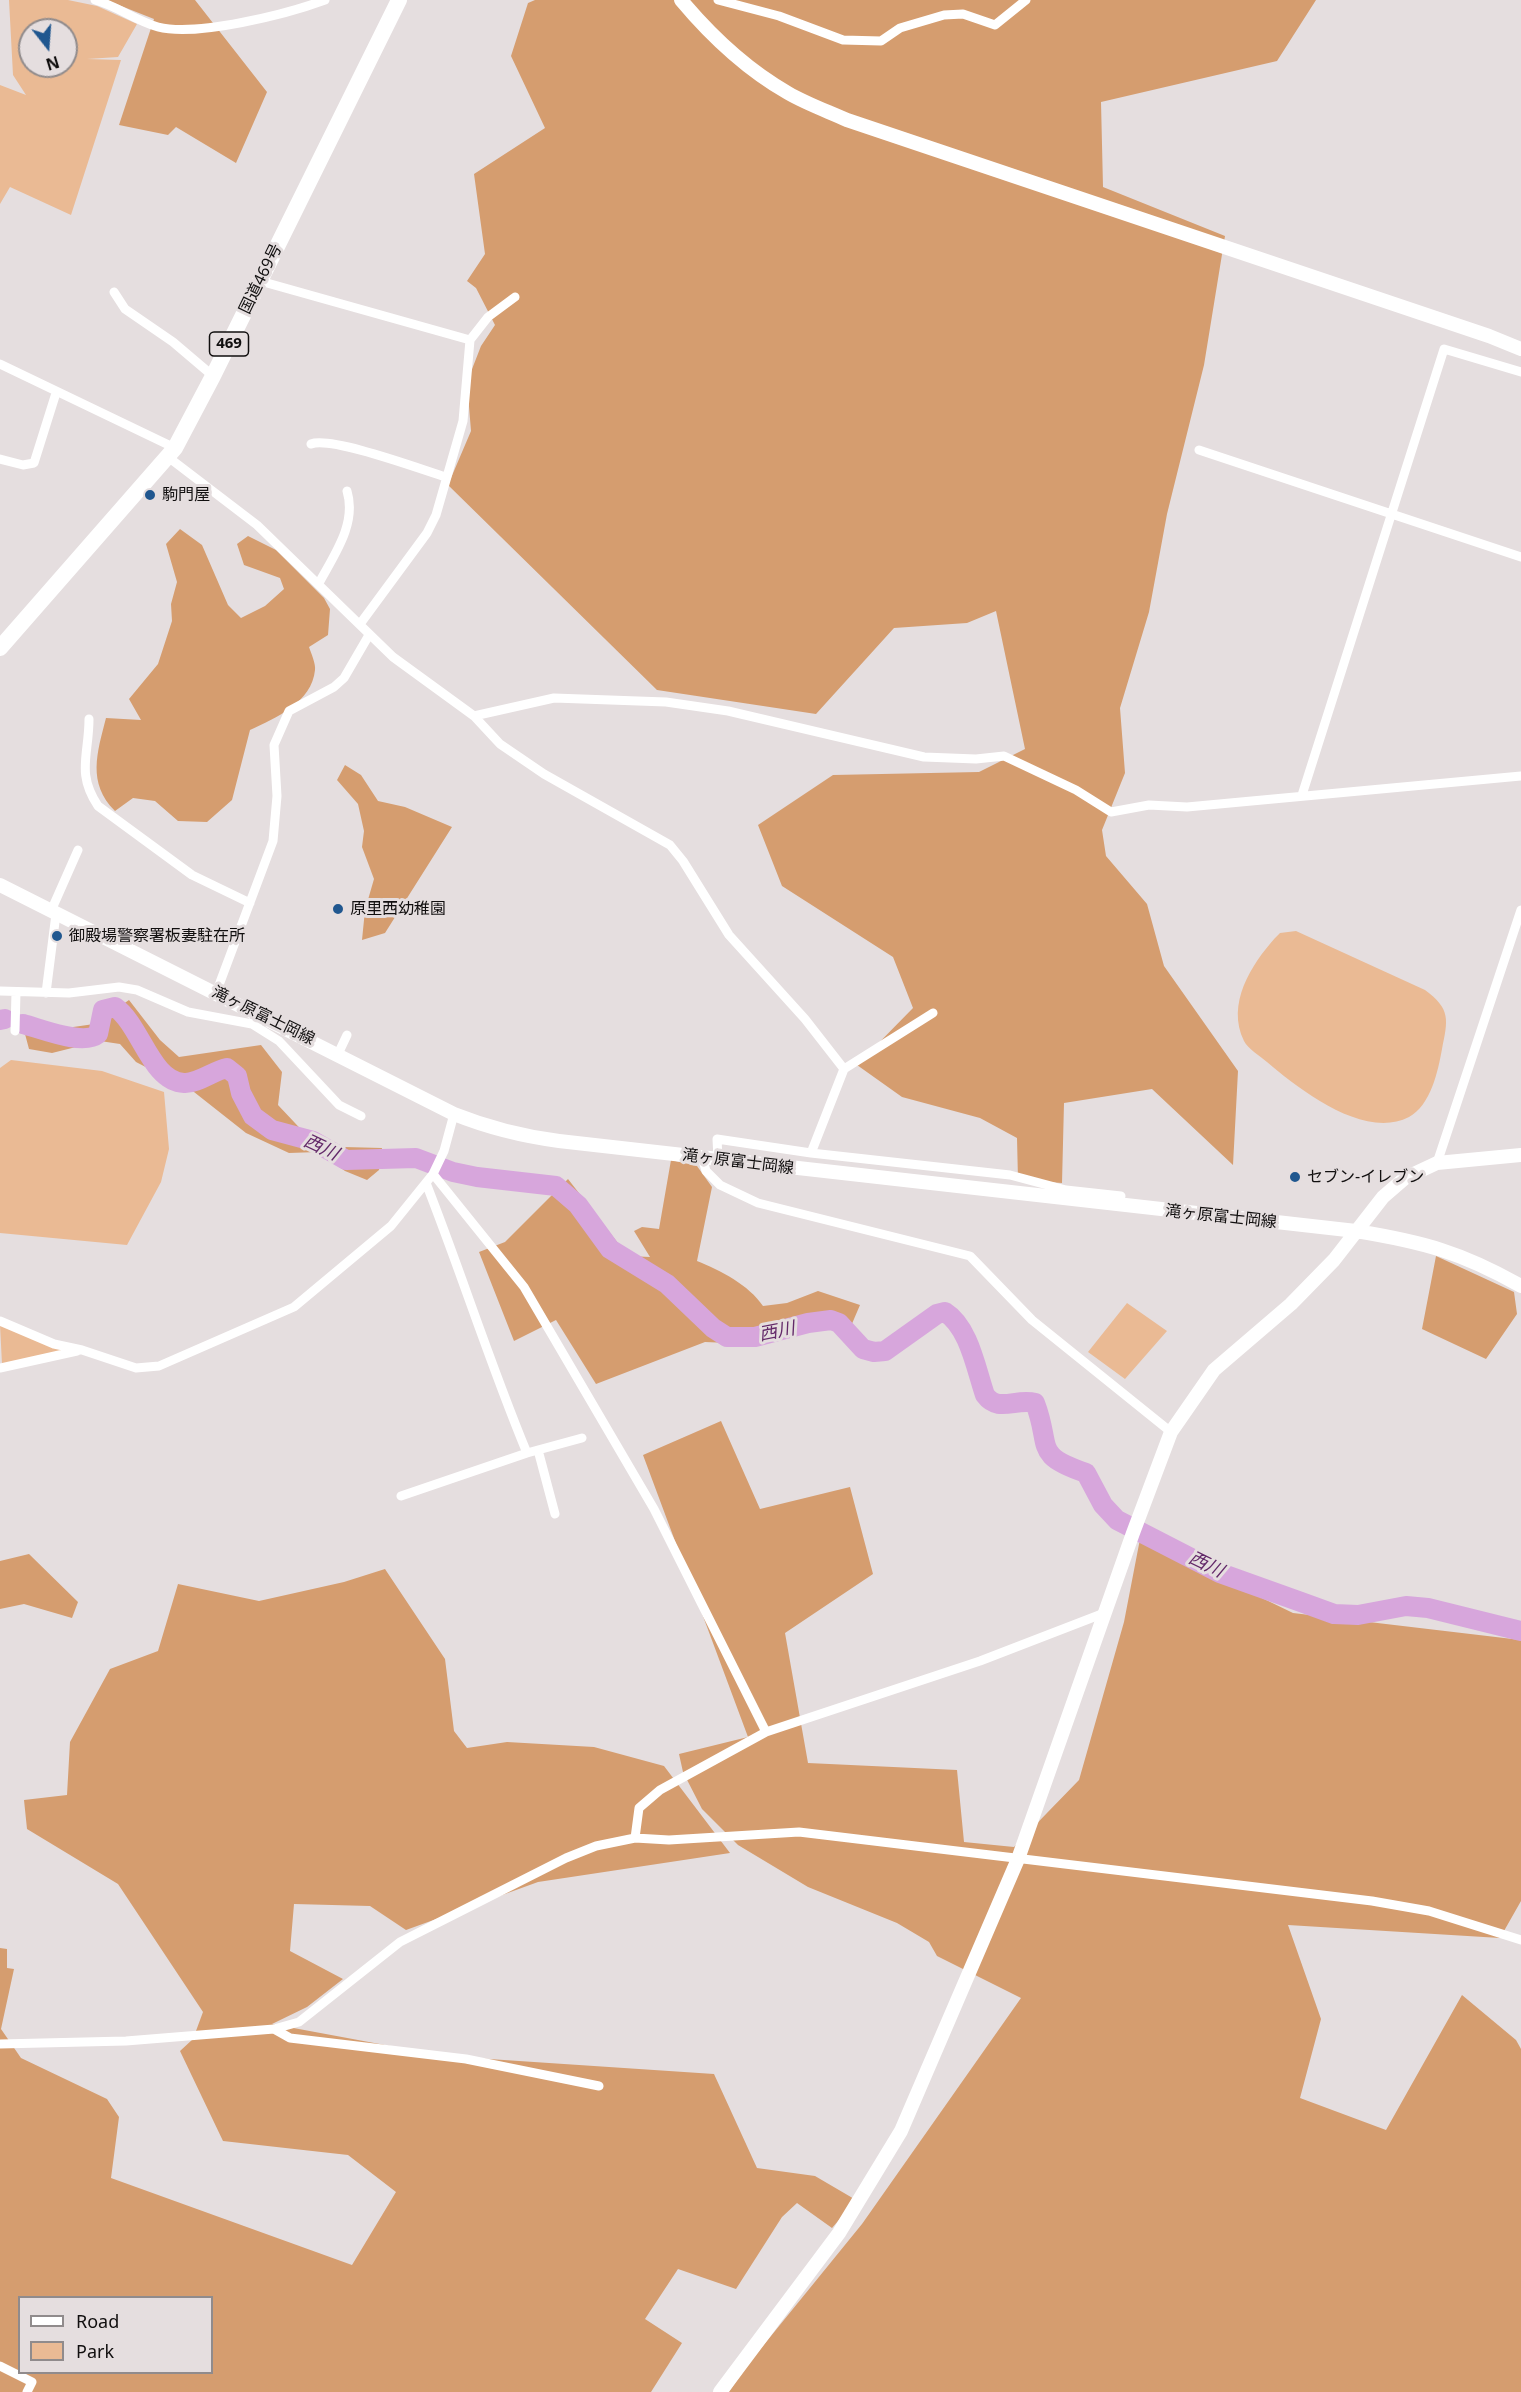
<!DOCTYPE html>
<html>
<head>
<meta charset="utf-8">
<style>
  body { margin:0 }
  #map { position:relative; width:1521px; height:2392px; overflow:hidden; background:#e5dedf; font-family:"Noto Sans",sans-serif }
  canvas { display:block }
  .legend { position:absolute; left:18px; top:2296px; width:195px; height:78px; box-sizing:border-box; background:#e5dedf; border:2px solid #908b8c; margin:0; padding:8px 10px; list-style:none; font-size:18px; color:#110f0f }
  .legend li { display:flex; align-items:center; gap:12px; height:30px }
  .legend b { width:30px; border:2px solid #908b8c }
  .north { position:absolute; left:18px; top:18px; width:60px; height:60px; box-sizing:border-box; background:#e5dedf; border:2px solid #908b8c; border-radius:50%; rotate:163deg; font-size:16px; font-weight:700; line-height:24px; text-align:center; color:#110f0f }
  .north::after { content:''; display:block; margin:auto; width:21px; height:27px; background:#20578f; clip-path:polygon(50% 0,100% 100%,50% 72%,0 100%) }
</style>
</head>
<body>
<div id="map">
<canvas width="1521" height="2392"></canvas>
<ul class="legend">
<li><b style="height:8px;background:#fff"></b>Road</li>
<li><b style="height:16px;background:#eaba94"></b>Park</li>
</ul>
<div class="north">N</div>
</div>
<script>
const g = document.querySelector('canvas').getContext('2d');
g.lineJoin = 'round';
function fill(path, color) {
  g.fillStyle = color;
  g.fill(path, 'evenodd');
}
function trace(path, color, width, dash) {
  g.strokeStyle = color;
  g.lineWidth = width;
  g.lineCap = dash ? 'butt' : 'round';
  g.setLineDash(dash || []);
  g.stroke(path);
}
function label(font, color, halo, rows, align = 'center') {
  g.font = font + ' "Noto Sans","Noto Sans JP",sans-serif';
  g.lineWidth = 6;
  g.setLineDash([]);
  g.textBaseline = 'middle';
  g.strokeStyle = halo;
  g.fillStyle = color;
  for (const [text, x, y, turn = 0] of rows) {
    g.save();
    g.translate(x, y);
    g.rotate((+turn || 0) * Math.PI / 180);
    g.textAlign = isNaN(turn) ? turn : align;
    if (halo) g.strokeText(text, 0, 0);
    g.fillText(text, 0, 0);
    g.restore();
  }
}
const green = new Path2D(`
  M9,0H68L97,6L137,24L118,57L87,59L121,60L71,215L10,187L0,204V85L26,95L13,75ZM30,30H66V66H30Z
  M1296,931L1425,990C1451,1009 1448,1020 1442,1049C1438,1071 1431,1105 1409,1117C1364,1140 1300,1090 1267,1062C1260,1056 1248,1049 1244,1041C1226,1004 1251,965 1275,938L1280,933Z
  M11,1060L102,1071L164,1092L169,1149L161,1182L127,1245L0,1233V1068Z
  M1127,1303L1167,1331L1125,1379L1088,1352Z
  M0,1325L67,1351L2,1364Z`);
const forest = new Path2D(`
  M106,0H195L267,92L236,163L176,127L168,135L119,125L154,19Z
  M535,0H1316L1277,61L1101,102L1103,187L1225,236L1204,365L1167,514L1149,612L1120,708L1125,773L1102,830L1106,856L1147,904L1164,966L1238,1071L1233,1165L1152,1089L1064,1103L1062,1183L1018,1180L1017,1138L980,1118L902,1097L857,1065L913,1008L893,957L782,886L758,825L833,775L979,772L1025,749L996,611L967,623L894,628L816,714L657,690L448,485L471,431L467,382L481,346L495,325L476,288L467,281L485,254L474,174L545,128L511,56L528,3Z
  M180,529L202,545L228,605L241,618L265,606L284,589L280,578L244,565L237,544L248,536L276,550L324,598L330,609L328,635L309,647C311,653 316,664 315,670C312,702 276,718 250,730L232,800L207,822L178,821L155,801L133,798L115,811C87,783 97,753 106,718L141,720L129,699L158,664L172,621L171,604L177,582L166,544Z
  M345,765L361,775L378,801L405,807L452,827L385,933L362,940L365,910L374,879L362,847L364,831L358,804L337,780Z
  M129,1000L160,1040L179,1057L261,1045L282,1072L278,1105L311,1140L344,1147L382,1148L379,1170L367,1180L345,1171L318,1152L289,1153L246,1133L194,1092L136,1062L120,1044L100,1041L52,1053L29,1049L25,1034L94,1024Z
  M671,1160L697,1166L712,1187L697,1261C720,1270 749,1285 763,1306L787,1303L818,1291L860,1305L851,1326L820,1324L753,1344L705,1342L596,1384L556,1320L514,1341L479,1252L505,1242L568,1179L628,1256L650,1257L634,1231L642,1227L659,1229Z
  M1436,1256L1514,1292L1517,1314L1486,1359L1422,1329Z
  M721,1421L760,1509L850,1487L873,1574L785,1633L808,1763L957,1770L964,1842L1014,1847L1079,1780L1124,1622L1140,1539L1293,1613L1521,1640V1901L1500,1938L1288,1925L1321,2019L1300,2098L1386,2130L1462,1995L1516,2040L1521,2049V2392H729L749,2363L862,2224L1021,1998L937,1956L929,1942L897,1923L808,1887L738,1845L702,1809L683,1772L679,1754L748,1737L643,1455Z
  M29,1554L78,1602L72,1618L24,1604L0,1609V1561Z
  M385,1569L445,1659L454,1731L467,1748L507,1742L594,1747L664,1766L730,1853L538,1882L406,1930L370,1906L294,1904L290,1951L343,1979L307,2007L272,2024L444,2056L714,2074L757,2168L815,2176L856,2200L832,2228L797,2203L782,2217L736,2289L678,2269L645,2319L682,2343L651,2392H0V1948L7,1949V1968L14,1969L1,2029L21,2058L107,2099L119,2117L111,2178L352,2265L396,2192L348,2155L223,2141L180,2051L193,2039L203,2012L118,1884L27,1829L24,1800L67,1795L70,1742L110,1669L158,1651L178,1584L259,1601L344,1582ZM20,2298H212V2372H20Z`);
const river = new Path2D(`
  M0,1020L5,1019
  M23,1024C42,1029 83,1046 98,1034L103,1010L115,1007C141,1025 151,1082 184,1083C197,1084 213,1071 227,1068L237,1076L241,1093L253,1116L272,1130L313,1141L346,1160L416,1158L453,1172L477,1177L556,1186L578,1205L610,1249L667,1284L713,1328L727,1337H755L808,1323L831,1320L839,1323L863,1349L874,1352L885,1351L937,1314L945,1312C969,1327 976,1369 985,1395C998,1413 1016,1398 1035,1403C1052,1447 1032,1455 1086,1473L1103,1505L1117,1520L1220,1573L1301,1602L1334,1614L1358,1615L1406,1606L1428,1608L1521,1631`);
const street = new Path2D(`
  M95,0C117,6 136,21 158,27C197,37 287,14 325,0
  M718,0L779,16L843,40L881,41L900,28L944,15L963,14L995,25L1026,0
  M260,281L470,340
  M114,292L125,309L173,342L213,376
  M0,364L175,448
  M311,444C331,436 420,469 446,477
  M1199,450L1521,557
  M168,457L257,525L393,657L474,716L500,744L544,774L670,845L683,861L729,935L805,1019L844,1069L933,1013
  M0,459L23,465L34,463L56,393
  M319,583C334,555 357,524 347,491
  M360,624L427,533L436,515L463,421L470,340L488,317L515,297
  M474,716L554,698L666,702L728,711L924,757L976,759L1004,756L1076,790L1111,812L1149,805L1187,807L1521,776
  M89,719C89,755 76,773 98,806L192,875L250,903
  M1302,795L1444,349L1521,372
  M51,911L78,850
  M0,991L69,993L119,987L137,990L188,1012L252,1024L257,1014
  M46,993L56,914
  M216,993L273,841L277,796L274,745L289,711L334,687L344,678L369,635
  M252,1024L279,1041L339,1105L361,1116
  M15,1031L16,992
  M338,1054L347,1035
  M811,1153L844,1069
  M702,1157L706,1171L720,1185L758,1203L970,1256L1032,1320L1171,1432
  M718,1159L717,1139L811,1153L1010,1175L1066,1190L1121,1196
  M1437,1163L1521,910
  M433,1174L524,1287L654,1509L766,1732
  M426,1183C461,1272 490,1364 527,1453L582,1438
  M0,1321L54,1344L82,1350L136,1368L159,1366L294,1307L391,1226L433,1174L444,1151L454,1114
  M0,1368L77,1351
  M538,1450L555,1514
  M401,1496L527,1453
  M635,1838L639,1808L660,1790L766,1732L980,1661L1107,1612
  M274,2029L290,2038L466,2059L599,2086
  M0,2044L126,2041L274,2029L299,2022L400,1942L566,1858L596,1846L635,1838L669,1840L799,1832L1372,1901L1429,1911L1521,1940
  M0,2366L32,2382L27,2392`);
const secondary = new Path2D(`
  M681,0C712,37 746,69 788,93C807,104 827,111 847,120L1489,336L1521,349
  M0,885L454,1114C489,1128 521,1136 559,1141L1356,1231C1423,1242 1461,1252 1521,1286
  M720,2392L839,2233L901,2131L1018,1859L1133,1533L1171,1432L1214,1370L1291,1304L1334,1260L1383,1197L1405,1178L1437,1163L1521,1155`);
const highway = new Path2D(`
  M0,648L175,448L213,376L399,0`);
const markers = [
  [150,495,6,"#20578f"],
  [338,909,6,"#20578f"],
  [57,936,6,"#20578f"],
  [1295,1177,6,"#20578f"]
];
const shields = [
  [229,344,39]
];
const shieldNames = [
  ["469",229,344]
];
const streetNames = [
  ["国道469号",261,279,-64],
  ["滝ヶ原富士岡線",263,1016,26],
  ["滝ヶ原富士岡線",738,1162,7],
  ["滝ヶ原富士岡線",1221,1217,6]
];
const poiNames = [
  ["駒門屋",162,495],
  ["原里西幼稚園",350,909],
  ["御殿場警察署板妻駐在所",69,936],
  ["セブン-イレブン",1307,1177]
];
const waterNames = [
  ["西川",321,1148,25],
  ["西川",777,1332,-11],
  ["西川",1206,1565,26]
];
fill(green, '#eaba94');
fill(forest, '#d59d6f');
trace(river, '#d7a6dc', 20);
trace(street, '#fff', 9);
trace(secondary, '#fff', 14);
trace(highway, '#fff', 16);
for (const [x, y, r, color] of markers) {
  const dot = new Path2D();
  dot.arc(x, y, r, 0, 2 * Math.PI);
  g.fillStyle = color;
  g.fill(dot);
  trace(dot, '#e5dedf', 2);
}
for (const [x, y, w] of shields) {
  const box = new Path2D();
  box.roundRect(x - w / 2, y - 12, w, 24, 4.5);
  g.fillStyle = '#e5dedf';
  g.fill(box);
  trace(box, '#110f0f', 1.5);
}
label('bold 15px', '#110f0f', null, shieldNames);
label('16px', '#110f0f', '#e5dedf', streetNames);
label('16px', '#110f0f', '#e5dedf', poiNames, 'left');
label('italic 18px', '#632969', '#e5dedf', waterNames);
</script>
</body>
</html>
